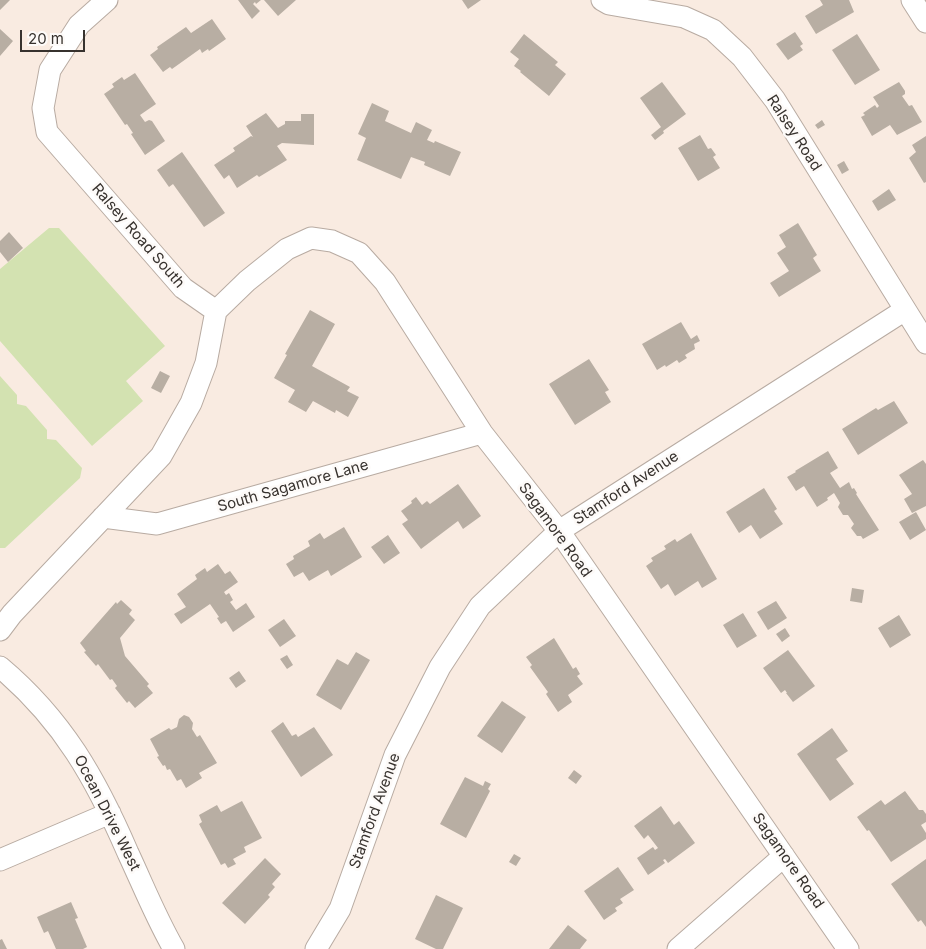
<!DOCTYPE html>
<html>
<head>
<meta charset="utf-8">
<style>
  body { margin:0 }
  #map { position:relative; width:926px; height:949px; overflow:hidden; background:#f9ebe1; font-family:Inter,sans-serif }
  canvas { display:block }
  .scale { position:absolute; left:20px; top:30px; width:65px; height:22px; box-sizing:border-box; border:2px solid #37322e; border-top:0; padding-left:6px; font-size:15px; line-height:18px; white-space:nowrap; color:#37322e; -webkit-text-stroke:4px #fdfaf8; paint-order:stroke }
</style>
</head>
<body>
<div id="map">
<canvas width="926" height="949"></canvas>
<div class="scale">20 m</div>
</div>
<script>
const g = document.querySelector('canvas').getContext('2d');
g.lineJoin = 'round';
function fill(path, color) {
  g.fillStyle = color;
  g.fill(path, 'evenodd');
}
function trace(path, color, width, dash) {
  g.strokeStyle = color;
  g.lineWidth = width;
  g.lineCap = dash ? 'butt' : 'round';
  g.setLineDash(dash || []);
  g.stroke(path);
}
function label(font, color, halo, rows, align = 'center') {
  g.font = font + ' Inter,sans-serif';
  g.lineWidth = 5;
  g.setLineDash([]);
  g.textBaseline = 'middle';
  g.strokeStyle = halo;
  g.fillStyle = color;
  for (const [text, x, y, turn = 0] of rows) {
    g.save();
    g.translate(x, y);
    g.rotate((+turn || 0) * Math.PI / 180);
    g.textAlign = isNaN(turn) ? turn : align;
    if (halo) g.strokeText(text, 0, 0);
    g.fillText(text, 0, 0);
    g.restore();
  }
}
const green = new Path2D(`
  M49,228H59L165,346L126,381L143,401L92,446L0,341V269Z
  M0,376L17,395V404L26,406L47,430V439L56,440L82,468L80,478L5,548H0Z`);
const building = new Path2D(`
  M0,0H10L0,10Z
  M238,0H261L256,4L255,2L253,4L260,11L252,19Z
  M264,0H296L278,16Z
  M462,0H481L468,9Z
  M820,0H849L854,12L816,34L805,16L823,5Z
  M212,19L226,39L209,51L208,49L202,53L200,49L172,69L170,67L163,72L150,55L158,49L157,47L186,27L191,33Z
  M0,29L13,41L0,56Z
  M795,32L803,44L800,46L803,50L788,60L776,44Z
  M524,34L558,62L555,65L566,74L549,96L520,72L521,71L514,66L519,59L510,52Z
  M857,34L880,70L855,85L832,50Z
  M135,73L156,104L140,115L145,122L149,120L152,121L165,141L145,155L131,134L133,133L127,124L125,125L104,94L114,87L112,84L122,77L124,80Z
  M662,82L686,114L663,131L664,133L655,140L651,135L661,127L640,98Z
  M899,82L905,91V94L902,96L909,106L912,105L922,122L897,135L890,125L872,136L861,117L865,115L863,113L875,105L877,108L879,106L873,97Z
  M372,103L389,111L385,121L411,133L416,122L432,130L427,140L434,143L435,141L461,152L450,176L424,165L425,162L411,157L401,179L357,160L366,138L358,134Z
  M266,113L278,128L285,124V121H301V114H314V145L282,143L277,146L287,160L259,177L257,175L237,188L229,175L224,179L214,165L235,151L233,148L251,136L253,137L246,126Z
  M822,120L825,125L818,129L815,125Z
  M700,135L708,149L711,148L716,155L713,157L720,168L698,181L678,148Z
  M926,136V182L924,183L909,158L916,152L912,145Z
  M182,152L225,213L204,227L173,184L169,187L157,170Z
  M844,161L849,170L842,174L837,165Z
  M889,189L896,200L878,211L872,201Z
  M798,223L817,255L813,258L821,271L779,297L770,283L789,271L777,253L786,247L779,235Z
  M9,232L23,248L8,262L0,252V241Z
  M310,310L335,324L312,366L350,387L347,391L359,397L348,417L336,410L335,413L313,401L306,412L288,402L295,390L274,378L287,355L285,354Z
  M681,322L691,339L697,335L700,341L694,344L695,349L685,355L687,358L679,363L677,360L666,367L665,365L657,370L642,344Z
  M589,359L609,390L605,392L611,402L575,425L549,384Z
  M160,371L170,376L161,393L151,388Z
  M894,401L908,423L858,455L842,429L876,408L878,410Z
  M828,451L838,468L830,473L840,488L849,482L852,489L854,488L857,493L856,494L879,530L863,539L861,536H857L851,528L854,524L848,515H843L838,507L840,503L834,493L827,498L828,500L817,507L804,486L796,491L787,477L796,472L795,471Z
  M923,460L926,464V506L912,513L904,499L912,494L899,475Z
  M458,484L481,516L463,529L458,521L421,549L402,524L408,520L401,511L412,503L411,501L416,497L422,505L427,501L430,504Z
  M764,488L777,509L774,511L783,524L760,539L751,525L739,533L726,512Z
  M916,512L926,530L910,540L899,522Z
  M344,527L362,557L331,576L328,570L309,581L303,572L294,577L286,564L294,559L293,556L310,546L308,541L320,533L324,539Z
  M691,533L717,579L702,588L698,581L675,596L668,584L661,589L646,566L653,561L651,558L666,549L664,546L675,539L677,542Z
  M388,535L400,553L384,564L371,547Z
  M218,564L225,574L230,571L238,582L224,592L226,595L229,593L233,600L230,602L236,610L246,603L255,617L233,632L226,621L221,624L217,618L219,617L210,604L181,624L174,614L186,607L177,594L197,579L195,575L205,568L207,572Z
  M852,588L864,590L862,603L850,601Z
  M121,600L132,610L129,614L135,620L120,638L125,656L149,684L147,686L153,693L135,708L129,701L127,703L115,688L117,686L112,679L110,680L98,664L96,666L84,652L86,651L80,643L116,602L117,604Z
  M776,601L787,618L768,630L757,612Z
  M743,613L757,636L737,648L723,625Z
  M899,615L911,635L890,648L878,628Z
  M284,619L296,636L280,647L268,630Z
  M785,628L790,636L782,642L776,634Z
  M554,638L573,669L576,667L580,674L577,676L583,684L568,695L572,702L558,712L546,694L548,692L530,667L532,665L526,657Z
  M788,650L815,686L793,702L786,693H787L785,690L781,693L763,668Z
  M356,652L370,660L341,710L316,695L337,659L348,665Z
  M287,655L293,665L287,669L280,659Z
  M239,671L246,681L236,688L229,678Z
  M502,701L526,717L502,753L477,736Z
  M184,715L189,717L193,723L192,729L197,737L200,735L217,763L199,773L202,778L186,788L181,779L177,781L170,769L167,770L165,765L163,766L157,757L159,756L150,739L169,728L171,730L177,727L179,719Z
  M283,722L292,736L296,734L298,737L314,727L333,755L301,777L271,731Z
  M832,728L848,751L836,759L854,784L830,801L797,754Z
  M574,770L582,776L576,784L568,778Z
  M465,777L483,786L485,781L491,784L488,789L490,791L466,838L440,824Z
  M905,791L919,810H923L926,814V822L921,825L926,833V839L891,862L869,830L867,831L857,817L881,800L885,805Z
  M242,801L262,838L244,847L246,852L233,859L236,864L228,868L225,863L221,865L199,824L202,822L199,815L217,805L221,812Z
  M661,806L674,825L679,821L695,843L668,863L665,859L663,860L665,863L648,875L637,858L653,847L655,850L658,848L648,835L644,839L634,826Z
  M514,854L521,858L516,866L509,862Z
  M265,858L281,874L272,884L275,887L268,895L270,897L245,924L222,903Z
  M926,859V927L921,920L918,922L891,884Z
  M618,867L634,890L620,899L623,903L615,908L617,911L604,920L584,891Z
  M436,895L463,908L443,949H436L415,939Z
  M71,902L78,918L75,919L87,947L83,949H56L48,931L44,933L37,917Z
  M568,925L587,940L580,949H549Z
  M2,939L7,949H0V940Z`);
const minor = new Path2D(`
  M602,0L609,4L684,17L713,30L742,57L775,100L926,343
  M912,0L926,22
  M216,311L247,281L287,249L311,238L332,241L359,253L385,282L482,433L559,531L848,949
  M103,517L157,524L482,433
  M0,630L12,614L161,456L191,403L206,363L216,311L183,288L47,132L43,108L50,70L79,25L107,0
  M0,667C63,720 96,779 128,853C143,885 156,918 174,949
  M0,860L110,813
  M316,949L340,909L395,755L440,667L480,606L559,531L905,310
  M678,949L784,856`);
const streetNames = [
  ["Ralsey Road",794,133,57],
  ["Ralsey Road South",138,236,49],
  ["South Sagamore Lane",293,486,-16],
  ["Stamford Avenue",626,488,-33],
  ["Sagamore Road",555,530,54],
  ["Stamford Avenue",375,811,-70],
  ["Ocean Drive West",107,813,63],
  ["Sagamore Road",788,861,55]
];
fill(green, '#d3e2b1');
fill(building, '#b8aea3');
trace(minor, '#b8aba2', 23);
trace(minor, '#fff', 21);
label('15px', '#37322e', '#fdfaf8', streetNames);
</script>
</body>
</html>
